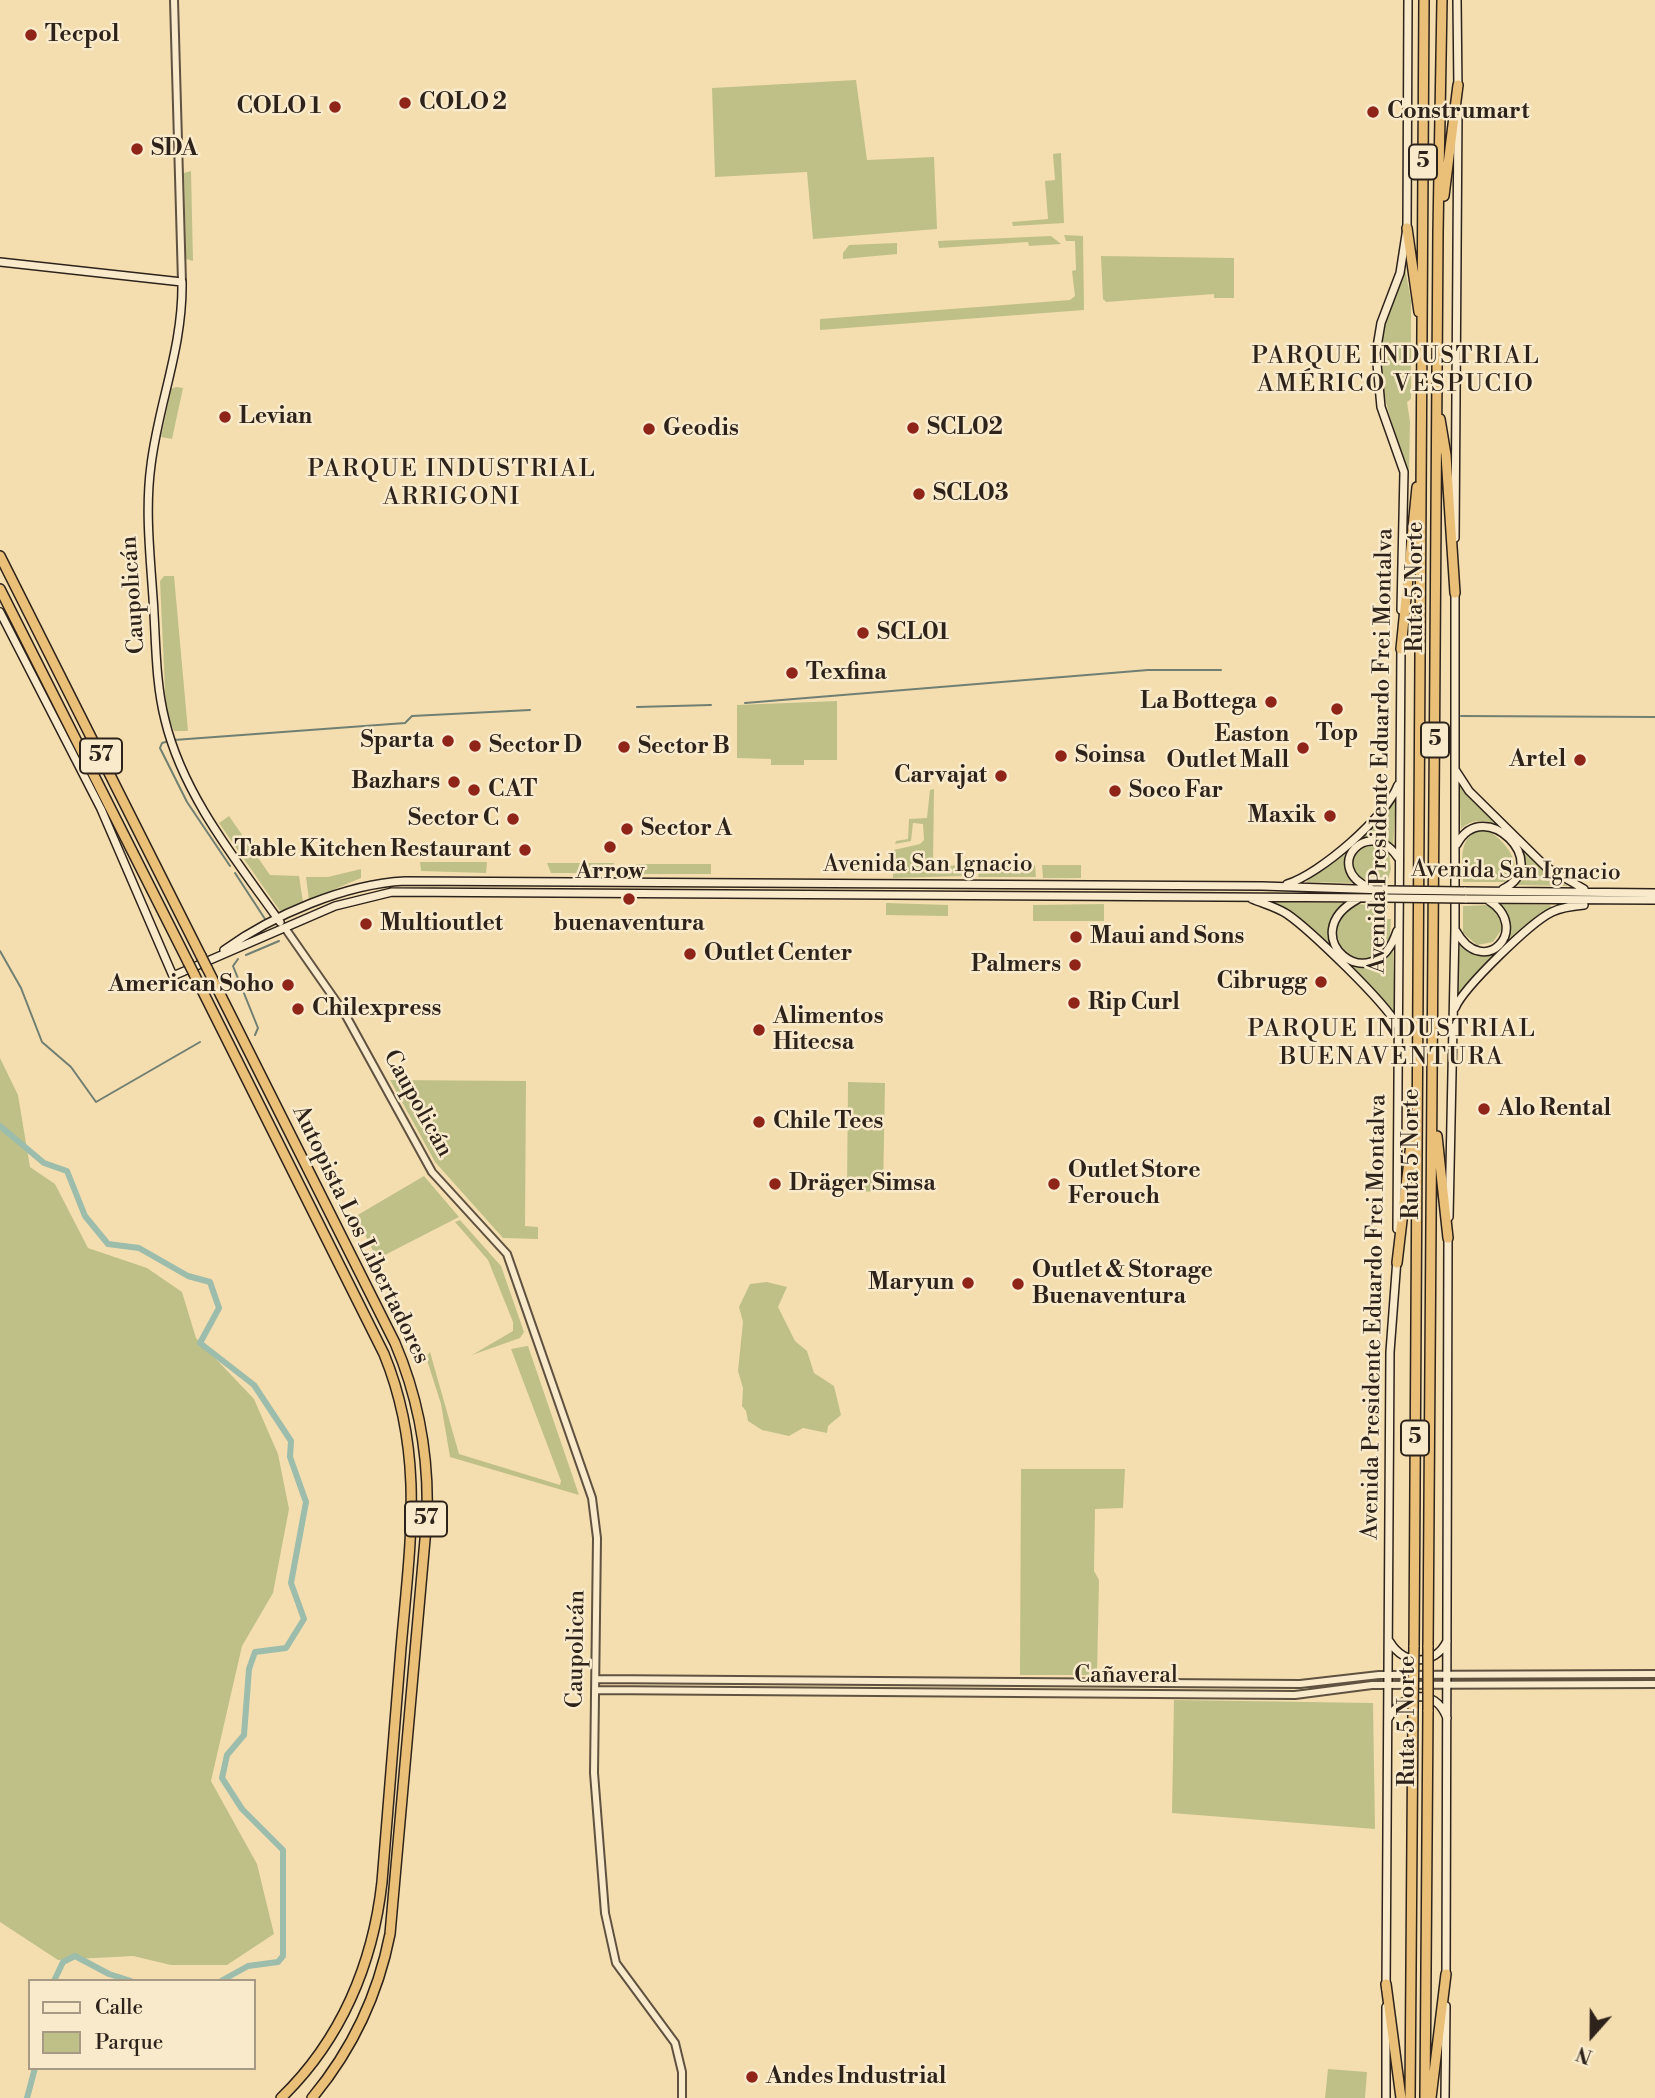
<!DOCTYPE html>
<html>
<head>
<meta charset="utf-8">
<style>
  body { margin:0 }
  #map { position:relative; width:1655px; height:2098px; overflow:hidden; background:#f4deaf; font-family:"Libre Bodoni",serif }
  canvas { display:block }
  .legend { position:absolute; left:28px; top:1979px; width:228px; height:91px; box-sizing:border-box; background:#f8eacb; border:2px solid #a79a85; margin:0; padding:9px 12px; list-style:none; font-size:21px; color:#2e231b }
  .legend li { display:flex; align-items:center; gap:14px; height:35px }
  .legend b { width:35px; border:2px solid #a79a85 }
  .north { position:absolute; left:1557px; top:2000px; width:70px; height:70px; -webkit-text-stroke:5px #f8eacb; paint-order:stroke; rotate:201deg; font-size:19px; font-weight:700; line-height:28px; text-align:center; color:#2e231b }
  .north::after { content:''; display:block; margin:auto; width:24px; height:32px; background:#2e231b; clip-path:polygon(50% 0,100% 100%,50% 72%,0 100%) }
</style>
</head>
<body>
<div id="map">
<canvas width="1655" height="2098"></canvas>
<ul class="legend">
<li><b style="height:9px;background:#f8eacb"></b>Calle</li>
<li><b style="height:19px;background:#bfc088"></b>Parque</li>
</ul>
<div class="north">N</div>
</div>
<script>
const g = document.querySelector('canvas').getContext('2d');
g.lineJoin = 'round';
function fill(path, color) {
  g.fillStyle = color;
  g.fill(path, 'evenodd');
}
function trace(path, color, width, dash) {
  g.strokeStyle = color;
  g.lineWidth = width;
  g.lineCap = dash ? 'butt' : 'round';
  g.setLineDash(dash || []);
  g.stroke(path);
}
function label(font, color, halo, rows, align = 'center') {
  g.font = font + ' "Libre Bodoni",serif';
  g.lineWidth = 5;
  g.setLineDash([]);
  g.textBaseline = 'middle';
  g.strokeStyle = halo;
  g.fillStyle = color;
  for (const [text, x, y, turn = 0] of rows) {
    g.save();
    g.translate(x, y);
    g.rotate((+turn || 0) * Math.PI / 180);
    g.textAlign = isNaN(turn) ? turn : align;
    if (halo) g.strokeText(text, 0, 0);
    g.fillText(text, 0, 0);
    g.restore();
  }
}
const green = new Path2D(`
  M856,80L867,160L934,157L937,229L813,239L807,172L715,177L712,88Z
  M1061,153L1064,223L1013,226L1012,222L1048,219L1045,181L1055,180L1053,154Z
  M191,171L193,261L186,259L184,173Z
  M1064,235L1083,236L1084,310L820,330V319L1070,300L1075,296L1072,271L1076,270L1075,241H1066Z
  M1051,236L1061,244L1029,246L1028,242L939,248L938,241Z
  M897,243V254L843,259V253L849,245Z
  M1101,256L1234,258V298H1214V294L1106,302L1103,299Z
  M1405,268L1411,301V399L1407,402L1410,422L1409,472H1407C1395,427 1373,383 1382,334C1386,311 1399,290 1405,268Z
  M176,387L183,388L172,439L161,437L171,389Z
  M164,576H174L188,731H174L166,711L160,581Z
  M837,701V760H804V765H771V759L737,758V705Z
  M1459,781C1486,817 1530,862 1568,886L1517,885L1526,867C1526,840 1485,805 1461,829Z
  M934,789L933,866L971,865L966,876L893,878L894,850L920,844L924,840L923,824L913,823L911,841L895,844L896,841L908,839L909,819L927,818L930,790Z
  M1396,799L1393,846L1381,838H1363C1345,850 1342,864 1352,883L1306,882Z
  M229,816L270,875L299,876L303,902L280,911L219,823Z
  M1481,829C1497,832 1516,853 1515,870L1505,882H1463C1463,859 1457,839 1481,829Z
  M1373,844L1389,853L1391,869L1387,883C1367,882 1341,876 1357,851Z
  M420,862H487L486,873L421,871Z
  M547,863H614L613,873H551Z
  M636,864H711V874H636Z
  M981,864L1035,865L1036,877H978Z
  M1042,865H1081V878H1043Z
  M361,869V878L309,900L306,877H328Z
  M1271,902L1344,903C1304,937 1353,993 1393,951L1395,1016L1290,913Z
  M886,903L948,905V916L886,915Z
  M1104,904V921H1033V905Z
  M1355,904L1388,906L1385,919H1391L1390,939L1379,958C1337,969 1318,929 1355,904Z
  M1500,904L1550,905L1552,908L1535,920L1457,995L1460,944C1492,974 1528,933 1500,904Z
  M1488,905L1499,914L1502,929L1493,942L1477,945L1463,933V906Z
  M0,1058L18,1095L30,1167L55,1184L88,1248L147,1268L182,1292L196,1338L254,1399L278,1454L289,1509L273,1593L242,1646L211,1781L257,1864L274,1934L227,1965H171L133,1956L58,1960L0,1922Z
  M390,1080L526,1081L525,1226L538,1227V1239L503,1238L435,1162Z
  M848,1082L885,1083L883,1192L847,1191Z
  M424,1176L459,1217L377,1259L356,1216Z
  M460,1220L501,1266L524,1332L520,1338L472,1355L513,1331V1322L488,1260L455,1222Z
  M767,1282L787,1287L778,1307L795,1341L807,1351L814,1373L834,1386L841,1415L828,1426L827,1433L803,1428L789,1436L762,1430L748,1421L746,1411L742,1406L743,1388L738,1371L743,1322L739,1307L750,1284Z
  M527,1346H528L579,1495L450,1457L441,1404L426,1357L430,1352L459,1454L560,1485L561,1481L511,1349Z
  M1021,1469H1125L1123,1508L1095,1509L1094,1571L1099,1580L1097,1675H1020Z
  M1174,1700L1373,1703L1375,1829L1172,1813Z
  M1328,2069L1367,2072L1365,2098H1325Z`);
const stream = new Path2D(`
  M745,703L1148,670H1221
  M637,707L711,705
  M1461,716L1655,717
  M174,740L405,723L412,716L530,710
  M169,741L162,743L160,748L187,802L230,866
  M235,873L265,919
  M0,951L21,988L42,1042L71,1067L96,1102L200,1042
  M246,955L279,941
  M238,959L233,966L258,1028L255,1035`);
const canal = new Path2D(`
  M0,1126L44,1163L67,1171L85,1216L108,1244L139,1248L188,1276L210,1282L219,1308L200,1343L254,1385L291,1441L290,1457L306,1502L291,1583L304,1619L286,1648L255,1652L249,1669L244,1735L227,1755L222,1778L242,1809L283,1850V1956L278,1962L248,1966L221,1981
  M54,1981L63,1962L75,1956L109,1974L131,1981
  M27,2098L35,2068`);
const tertiary = new Path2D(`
  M174,0L182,282
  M285,928L345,1014L432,1172L507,1254L592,1498L597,1538L594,1773L605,1913L616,1963L675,2043L682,2072V2098
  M597,1679L1300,1684L1379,1675L1655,1674
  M597,1690L1295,1695L1372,1685L1655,1684`);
const secondary = new Path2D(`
  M1457,0L1458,90
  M0,262L182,282C183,348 159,401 151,465C145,509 150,553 153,598C156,637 155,681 165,720C183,795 236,860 280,922
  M1455,538L1458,109
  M1401,610L1404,472L1381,407L1376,353L1381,323L1400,273L1407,228L1408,0
  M0,612L101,809L173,976L335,906L392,892L1386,898
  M1456,771L1469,791L1546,867L1584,889
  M1457,844C1484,794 1554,864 1503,889
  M1287,884C1320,874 1386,817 1398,785
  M1370,888C1320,867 1370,813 1399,859
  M1464,891L1655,893
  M1252,899C1264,904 1276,907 1287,914C1309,929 1385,1002 1397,1025
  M1358,899C1291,935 1373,1004 1397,931
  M1465,899L1655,900
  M1456,931C1484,981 1533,928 1488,900
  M224,950C273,915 345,884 405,881L1262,886L1386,890
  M1455,1008C1464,987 1531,922 1552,912C1562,907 1573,906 1584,905
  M1449,1217L1455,929V589
  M1397,1229L1401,646
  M1390,1642C1404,1666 1435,1666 1447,1641
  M1388,1719C1402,1693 1435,1686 1447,1718
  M1446,1977L1448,1233
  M1386,1989L1390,1352L1397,1259
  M1386,2007V2098
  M1445,2098L1446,2006`);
const motorway = new Path2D(`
  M1444,196L1458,85
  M1407,228L1419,312
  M1440,419L1446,455L1455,593
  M0,556L201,956
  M0,589L188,962
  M1401,649L1417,487
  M207,968L395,1343C419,1399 429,1456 427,1517L390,1934C378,1995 352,2050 312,2098
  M194,974L384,1354C425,1454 410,1544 401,1648C395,1726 389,1804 382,1882C373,1964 341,2040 281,2098
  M1437,1136L1448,1238
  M1397,1263L1412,1135
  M1414,1647L1424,0
  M1428,1647L1438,232L1442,0
  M1386,1984L1401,2098
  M1410,2098L1413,1709
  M1425,2098L1428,1710
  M1431,2098L1446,1974`);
const secondaryBridge = new Path2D(`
  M1386,890L1464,891
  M1386,898L1465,899`);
const motorwayBridge = new Path2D(`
  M201,956L207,968
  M188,962L194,974
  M1413,1709L1414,1647
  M1428,1710V1647`);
const markers = [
  [31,35,7,"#8f2418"],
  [405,103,7,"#8f2418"],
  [335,107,7,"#8f2418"],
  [1373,112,7,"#8f2418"],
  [137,149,7,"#8f2418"],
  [225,417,7,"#8f2418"],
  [913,428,7,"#8f2418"],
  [649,429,7,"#8f2418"],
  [919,494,7,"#8f2418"],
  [863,633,7,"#8f2418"],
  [792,673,7,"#8f2418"],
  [1271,702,7,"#8f2418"],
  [1337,709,7,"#8f2418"],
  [448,741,7,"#8f2418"],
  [475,746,7,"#8f2418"],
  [624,747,7,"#8f2418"],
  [1303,748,7,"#8f2418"],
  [1061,756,7,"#8f2418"],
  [1580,760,7,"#8f2418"],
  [1001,776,7,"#8f2418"],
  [454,782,7,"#8f2418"],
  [474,790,7,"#8f2418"],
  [1115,791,7,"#8f2418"],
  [1330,816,7,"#8f2418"],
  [513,819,7,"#8f2418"],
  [627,829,7,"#8f2418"],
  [610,847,7,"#8f2418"],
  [525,850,7,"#8f2418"],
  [629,899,7,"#8f2418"],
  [366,924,7,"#8f2418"],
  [1076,937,7,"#8f2418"],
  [690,954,7,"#8f2418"],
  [1075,965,7,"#8f2418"],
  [1321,982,7,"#8f2418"],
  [288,985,7,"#8f2418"],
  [1074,1003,7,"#8f2418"],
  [298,1009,7,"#8f2418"],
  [759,1030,7,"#8f2418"],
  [1484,1109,7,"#8f2418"],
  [759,1122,7,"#8f2418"],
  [775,1184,7,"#8f2418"],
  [1054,1184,7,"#8f2418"],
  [968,1283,7,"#8f2418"],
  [1018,1284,7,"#8f2418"],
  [752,2077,7,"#8f2418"]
];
const shields = [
  [1423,162,28],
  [1435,740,28],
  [101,756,42],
  [1415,1438,28],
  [426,1519,42]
];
const shieldNames = [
  ["5",1423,162],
  ["5",1435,740],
  ["57",101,756],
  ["5",1415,1438],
  ["57",426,1519]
];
const poiNames = [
  ["Tecpol",45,35],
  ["COLO 2",419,103],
  ["COLO 1",321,107,"right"],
  ["Construmart",1387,112],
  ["SDA",151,149],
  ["Levian",239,417],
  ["SCL02",927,428],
  ["Geodis",663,429],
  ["SCL03",933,494],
  ["SCL01",877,633],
  ["Texfina",806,673],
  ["La Bottega",1257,702,"right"],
  ["Top",1337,734,"center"],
  ["Easton",1289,735,"right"],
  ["Outlet Mall",1289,761,"right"],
  ["Sparta",434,741,"right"],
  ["Sector D",489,746],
  ["Sector B",638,747],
  ["Soinsa",1075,756],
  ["Artel",1566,760,"right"],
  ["Carvajat",987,776,"right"],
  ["Bazhars",440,782,"right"],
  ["CAT",488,790],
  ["Soco Far",1129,791],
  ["Maxik",1316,816,"right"],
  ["Sector C",499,819,"right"],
  ["Sector A",641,829],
  ["Table Kitchen Restaurant",511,850,"right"],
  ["Arrow",610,872,"center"],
  ["Multioutlet",380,924],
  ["buenaventura",629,924,"center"],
  ["Maui and Sons",1090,937],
  ["Outlet Center",704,954],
  ["Palmers",1061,965,"right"],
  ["Cibrugg",1307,982,"right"],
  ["American Soho",274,985,"right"],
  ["Rip Curl",1088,1003],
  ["Chilexpress",312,1009],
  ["Alimentos",773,1017],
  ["Hitecsa",773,1043],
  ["Alo Rental",1498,1109],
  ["Chile Tees",773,1122],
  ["Outlet Store",1068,1171],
  ["Ferouch",1068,1197],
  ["Dräger Simsa",789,1184],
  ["Outlet & Storage",1032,1271],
  ["Buenaventura",1032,1297],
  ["Maryun",954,1283,"right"],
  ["Andes Industrial",766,2077]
];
const streetNames = [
  ["Ruta 5 Norte",1416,587,-90],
  ["Caupolicán",134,595,-94],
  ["Avenida Presidente Eduardo Frei Montalva",1382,751,-89],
  ["Avenida San Ignacio",928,865],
  ["Avenida San Ignacio",1516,872,1],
  ["Caupolicán",417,1104,61],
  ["Ruta 5 Norte",1412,1154,-90],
  ["Autopista Los Libertadores",360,1235,64],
  ["Avenida Presidente Eduardo Frei Montalva",1375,1317,-89],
  ["Caupolicán",577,1649,-89],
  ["Cañaveral",1126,1676],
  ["Ruta 5 Norte",1408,1721,-90]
];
const neighbourhoodNames = [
  ["PARQUE INDUSTRIAL",1396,357],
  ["AMÉRICO VESPUCIO",1396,385],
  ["PARQUE INDUSTRIAL",452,470],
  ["ARRIGONI",452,498],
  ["PARQUE INDUSTRIAL",1392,1030],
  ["BUENAVENTURA",1392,1058]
];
fill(green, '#bfc088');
trace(stream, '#707f72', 2);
trace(canal, '#9cbcac', 6);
trace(tertiary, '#605240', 10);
trace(secondary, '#2e231b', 10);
trace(motorway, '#2e231b', 12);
trace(tertiary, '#f8eacb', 6);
trace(secondary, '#f8eacb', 7);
trace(motorway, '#eabf78', 9);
trace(secondaryBridge, '#2e231b', 10, []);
trace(motorwayBridge, '#2e231b', 12, []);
trace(secondaryBridge, '#f8eacb', 7);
trace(motorwayBridge, '#eabf78', 9);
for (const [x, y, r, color] of markers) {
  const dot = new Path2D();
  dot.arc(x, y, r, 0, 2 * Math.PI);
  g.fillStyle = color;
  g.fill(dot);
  trace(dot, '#f8eacb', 2.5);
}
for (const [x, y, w] of shields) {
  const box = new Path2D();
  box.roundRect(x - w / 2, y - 17.5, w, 35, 5);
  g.fillStyle = '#f8eacb';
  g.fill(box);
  trace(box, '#2e231b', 2);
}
label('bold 21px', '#2e231b', null, shieldNames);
label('bold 23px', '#2e231b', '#f8eacb', poiNames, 'left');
label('23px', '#2e231b', '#f8eacb', streetNames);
g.letterSpacing = '2px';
label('24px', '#2e231b', '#f8eacb', neighbourhoodNames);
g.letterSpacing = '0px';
</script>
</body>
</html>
